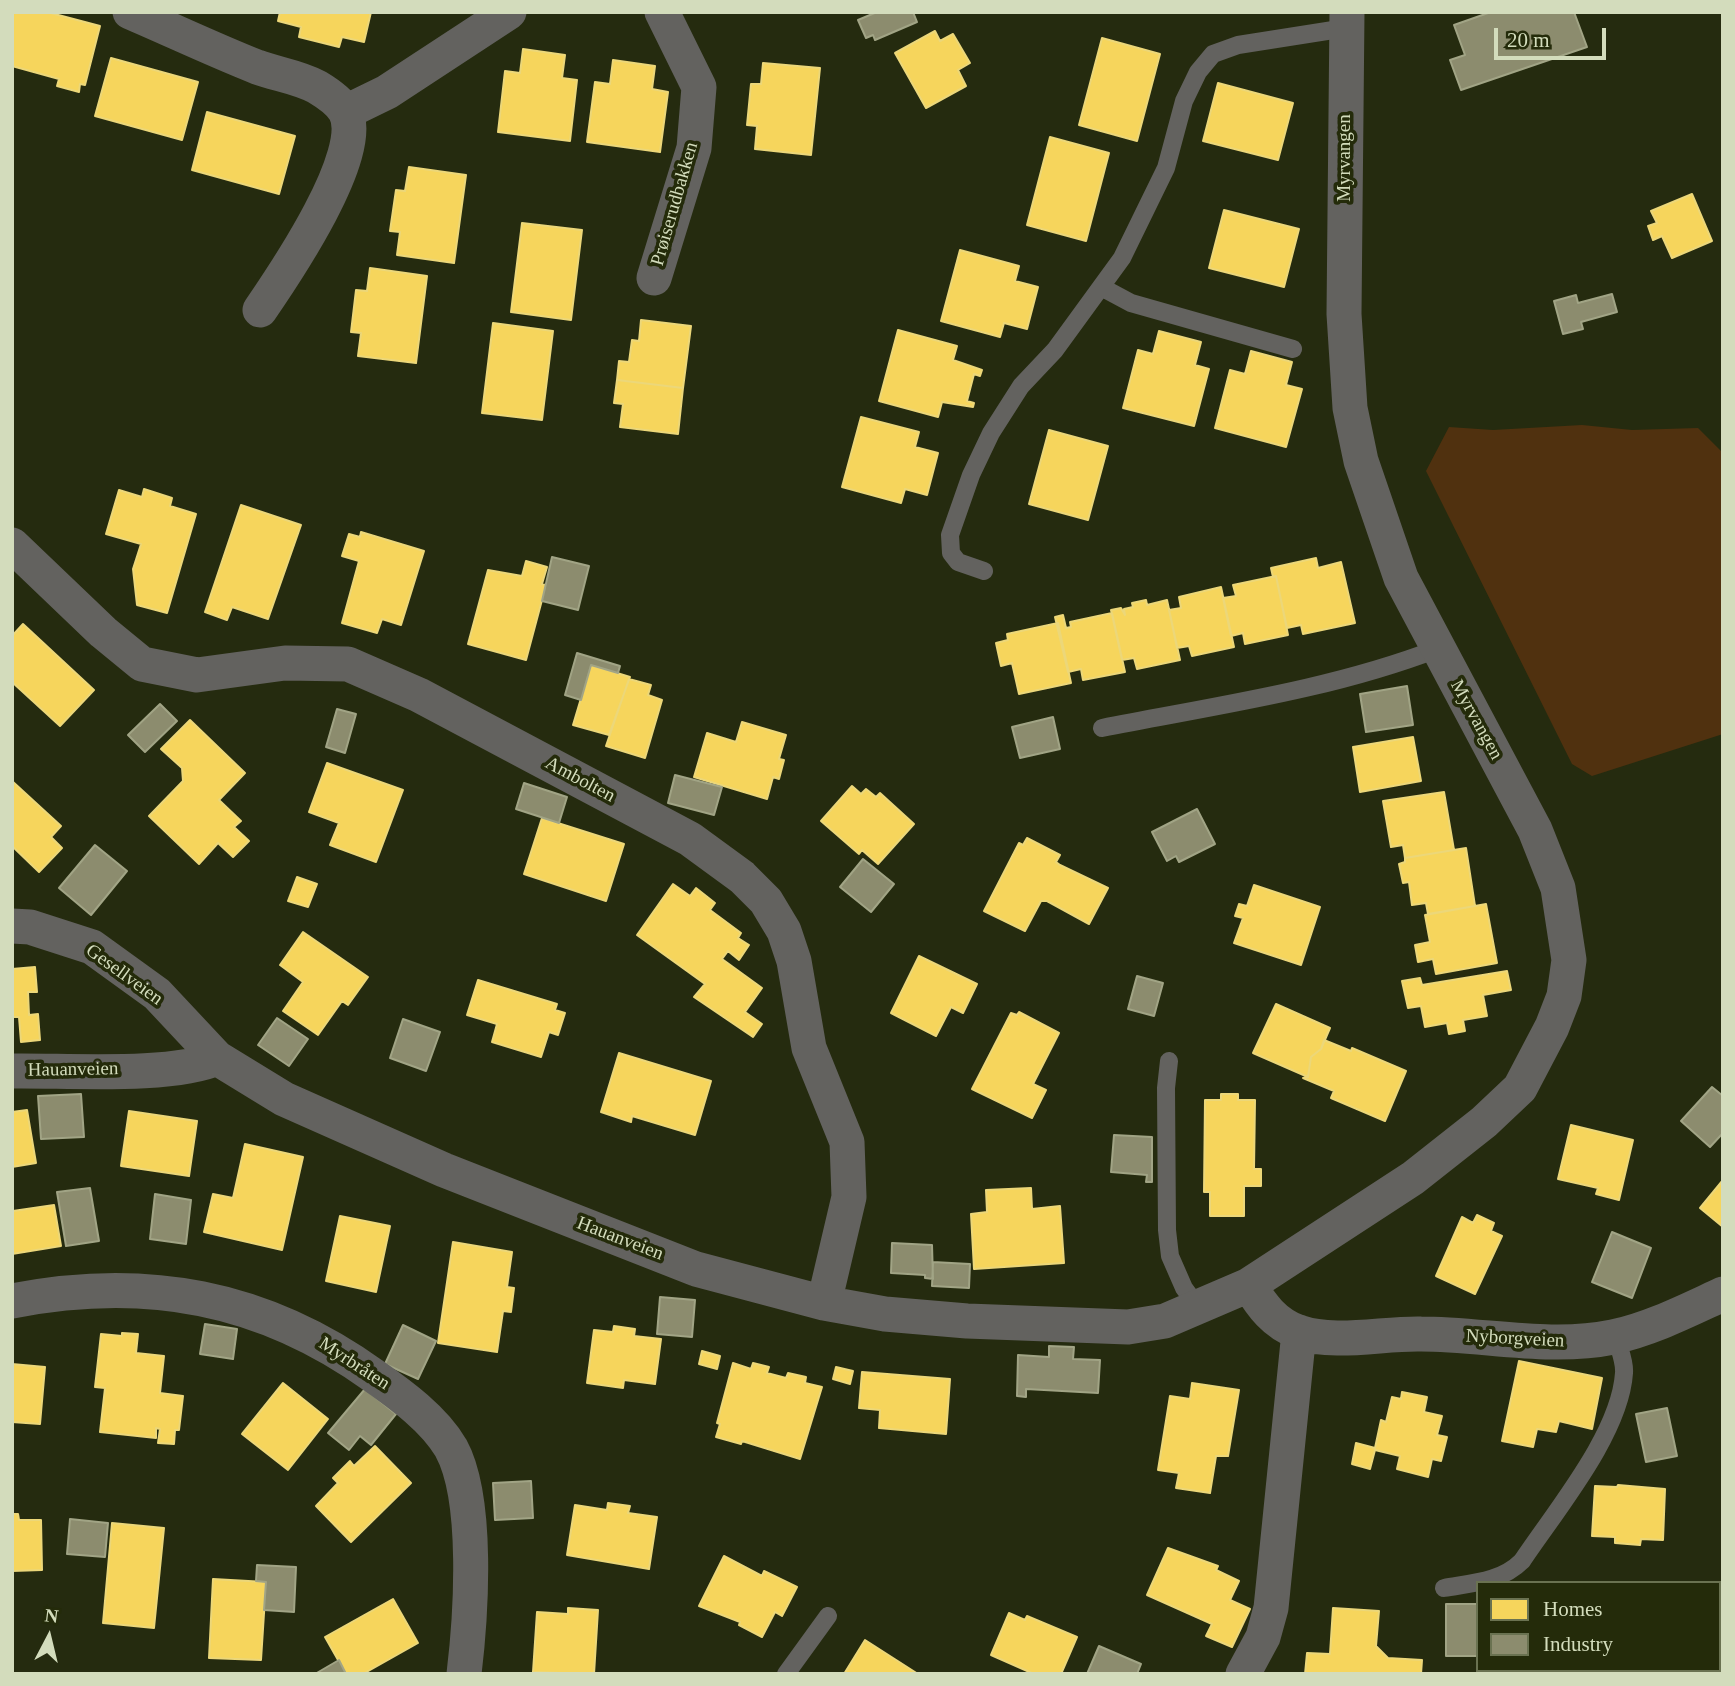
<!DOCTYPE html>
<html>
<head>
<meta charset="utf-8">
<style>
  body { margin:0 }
  #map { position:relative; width:1735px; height:1686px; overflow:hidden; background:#252b0f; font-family:Georgia,serif }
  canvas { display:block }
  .frame { position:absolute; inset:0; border:14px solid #d3dcbc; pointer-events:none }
  .legend { position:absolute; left:1476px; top:1581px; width:245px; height:91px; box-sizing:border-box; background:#242b0a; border:2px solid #6a7251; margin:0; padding:9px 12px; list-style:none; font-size:21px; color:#d3dcbc }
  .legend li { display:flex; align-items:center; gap:14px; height:35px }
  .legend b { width:35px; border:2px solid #6a7251 }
  .north { position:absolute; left:14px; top:1602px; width:70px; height:70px; -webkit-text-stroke:5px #242b0a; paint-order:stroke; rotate:7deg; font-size:19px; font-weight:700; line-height:28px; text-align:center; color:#d3dcbc }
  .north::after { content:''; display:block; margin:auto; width:24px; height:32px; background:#d3dcbc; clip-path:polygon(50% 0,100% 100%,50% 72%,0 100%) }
  .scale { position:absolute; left:1494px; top:28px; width:112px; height:32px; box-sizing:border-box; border:4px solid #d3dcbc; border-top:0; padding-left:9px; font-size:21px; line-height:24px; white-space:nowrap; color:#d3dcbc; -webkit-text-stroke:5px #242b0a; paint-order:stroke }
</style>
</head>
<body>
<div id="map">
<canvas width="1735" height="1686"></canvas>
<div class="frame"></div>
<ul class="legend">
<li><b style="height:19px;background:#f6d55c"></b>Homes</li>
<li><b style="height:19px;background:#8c8c6e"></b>Industry</li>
</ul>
<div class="north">N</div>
<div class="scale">20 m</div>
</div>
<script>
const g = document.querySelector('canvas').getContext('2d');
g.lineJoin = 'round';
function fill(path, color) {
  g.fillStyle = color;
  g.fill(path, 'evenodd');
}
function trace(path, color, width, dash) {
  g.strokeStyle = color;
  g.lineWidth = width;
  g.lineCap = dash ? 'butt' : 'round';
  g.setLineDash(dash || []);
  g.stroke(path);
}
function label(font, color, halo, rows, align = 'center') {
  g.font = font + ' Georgia,serif';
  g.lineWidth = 7;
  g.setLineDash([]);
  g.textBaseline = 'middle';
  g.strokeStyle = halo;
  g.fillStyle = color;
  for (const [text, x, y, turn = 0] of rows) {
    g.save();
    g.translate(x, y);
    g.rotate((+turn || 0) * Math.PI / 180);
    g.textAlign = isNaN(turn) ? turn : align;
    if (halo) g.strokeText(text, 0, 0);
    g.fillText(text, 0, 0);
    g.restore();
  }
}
const green = new Path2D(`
  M1582,425L1632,430L1698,428L1723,453V734L1592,776L1572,764L1426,471L1449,427L1493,430Z`);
const homes = new Path2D(`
  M12,12H47L100,26L85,85L80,84L79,92L57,86L59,79L12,66Z
  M280,12H371L364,42L342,37L339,47L299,37L301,27L278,21Z
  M935,31L940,41L953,34L970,63L958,70L966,86L926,108L895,53Z
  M1102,38L1160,54L1137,141L1079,125Z
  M523,49L565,55L562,78L577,80L570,141L498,132L505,71L520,73Z
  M111,58L198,82L182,140L95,116Z
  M613,60L655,66L652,89L668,92L660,152L587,142L595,82L610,84Z
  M763,63L820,68L811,155L755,149L757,126L747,125L751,84H761Z
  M1218,83L1293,103L1278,160L1203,141Z
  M207,112L295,136L279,194L192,170Z
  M1050,137L1109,153L1086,241L1027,225Z
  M409,167L466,175L454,263L397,255L400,232L390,231L396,190L405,191Z
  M1692,194L1712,241L1672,258L1662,236L1653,240L1648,226L1657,223L1651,211Z
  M1224,210L1299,229L1284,287L1209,268Z
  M522,223L582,230L571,320L511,312Z
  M960,250L1019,266L1015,281L1038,287L1027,329L1004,323L1000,337L941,321Z
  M370,268L427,276L416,363L358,356L361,333L351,332L356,290L367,291Z
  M641,320L691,326L683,388L617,380L619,361L629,362L632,340L639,341Z
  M493,323L553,331L542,420L482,413Z
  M898,330L957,346L953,360L982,370L980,376L974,374L967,401L974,403L973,407L942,402L938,417L879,401Z
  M1159,331L1201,342L1195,365L1209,369L1194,426L1123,408L1138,350L1153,354Z
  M1251,351L1292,362L1286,385L1302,389L1286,447L1215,428L1230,370L1245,374Z
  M617,380L683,388L678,434L620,427L623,404L614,403Z
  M861,417L919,432L915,447L938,453L927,495L905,489L901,503L842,487Z
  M1049,430L1108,446L1088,520L1029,504Z
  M144,489L172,498L170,506L196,514L167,613L137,605L133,569L141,544L106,534L119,490L142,497Z
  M241,505L301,525L268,619L232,607L227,620L205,612Z
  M361,532L424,551L401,625L382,619L377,633L342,623L359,561L342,556L349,534L360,537Z
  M1316,558L1318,568L1341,562L1355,623L1303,634L1301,625L1287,628L1276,576L1273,577L1271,568Z
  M526,561L547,567L542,584L546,585L526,660L468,644L488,570L522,576Z
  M1276,576L1288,635L1245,644L1243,633L1231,636L1223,598L1236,596L1233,585Z
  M1221,587L1234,647L1192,656L1189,646L1177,648L1169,610L1181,608L1179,597Z
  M1146,600L1147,605L1167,600L1180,660L1137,669L1134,658L1122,660L1111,610L1121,608L1125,615L1124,609L1133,607L1132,603Z
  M1112,613L1125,672L1083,680L1081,669L1068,672L1055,617L1063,615L1066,628L1071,627L1070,622Z
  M1058,623L1071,683L1019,694L1012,663L1001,666L996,643L1008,640L1007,634Z
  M23,624L94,690L60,726L12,682V636Z
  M591,665L630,677L609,735L573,725Z
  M629,679L651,685L648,695L662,700L645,758L606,746Z
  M190,720L245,773L219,800L241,821L234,827L249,841L233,857L218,843L199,864L149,816L183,781L182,768L161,749Z
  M742,722L786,735L779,759L784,760L779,779L773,777L767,799L694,777L707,733L736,742Z
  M1413,737L1421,781L1360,792L1353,747Z
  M327,763L403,790L376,862L330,845L339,823L309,812Z
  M12,781L61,826L51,837L62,848L39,872L12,846Z
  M852,786L861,794L866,789L876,797L880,793L914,824L878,864L862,850L859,854L821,821Z
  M1444,792L1454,850L1405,858L1403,845L1391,847L1383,801Z
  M542,818L624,844L606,901L524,874Z
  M1027,838L1060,855L1056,862L1060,865L1108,888L1089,924L1047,901H1041L1025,931L984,911L1019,843L1023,845Z
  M1466,848L1475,906L1428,914L1426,903L1412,905L1409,882L1403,883L1399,864L1405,862V858Z
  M297,877L317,884L308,907L288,901Z
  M673,884L690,896L696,888L715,903L710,910L741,933L738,938L749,945L739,960L728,951L722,959L762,988L745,1012L762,1024L753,1037L694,997L705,984L637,935Z
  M1254,885L1320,907L1301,965L1234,943L1243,918L1235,916L1239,904L1247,906Z
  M1486,904L1497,963L1436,974L1433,959L1418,962L1415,945L1430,942L1425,915Z
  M303,932L368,977L348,1005L342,1001L318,1035L283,1011L303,982L280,965Z
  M919,956L977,984L963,1013L951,1007L936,1036L891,1013Z
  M35,967L37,992H28L29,1015L38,1014L40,1040L21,1042L19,1017H12V969Z
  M1507,971L1511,990L1483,995L1487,1016L1463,1020L1465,1031L1449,1034L1447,1023L1425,1027L1421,1006L1408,1008L1402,981L1420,978L1422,985Z
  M478,980L557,1004L555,1010L565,1013L558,1035L549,1032L541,1057L492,1042L497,1024L467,1015Z
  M1276,1004L1330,1028L1321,1049L1311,1057L1308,1077L1253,1053Z
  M1019,1012L1059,1033L1033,1084L1046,1090L1032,1118L972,1089L1011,1013L1017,1015Z
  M1324,1040L1351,1051L1352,1048L1406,1071L1385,1121L1331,1098L1334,1091L1303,1078L1308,1077L1311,1057L1321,1049Z
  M619,1053L711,1081L695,1135L632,1116L631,1122L601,1112Z
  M1221,1094H1238V1100H1255L1254,1169H1261V1186H1244V1216H1210V1192H1204L1205,1100H1221Z
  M27,1110L36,1163L12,1167V1112Z
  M129,1111L197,1121L189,1176L121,1166Z
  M1571,1125L1633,1140L1619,1200L1596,1194L1598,1188L1558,1179Z
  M245,1144L303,1157L282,1250L204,1232L213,1194L233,1198Z
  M1723,1180V1227L1700,1208Z
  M1031,1188L1032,1209L1060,1206L1064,1263L974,1269L971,1214L987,1212L986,1190Z
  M54,1205L61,1246L12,1254V1207L13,1211Z
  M1477,1215L1494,1223L1491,1231L1502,1236L1475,1294L1436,1276L1462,1217L1473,1223Z
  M340,1216L390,1226L376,1292L326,1281Z
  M453,1242L512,1252L507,1287L514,1288L511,1312L503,1311L497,1352L438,1343Z
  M614,1326L635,1329L634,1336L661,1339L655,1384L624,1380L623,1388L587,1383L594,1330L613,1332Z
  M122,1333L138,1334L136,1353L164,1356L160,1393L183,1396L179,1430H175L174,1444L158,1443L160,1429L156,1428V1438L100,1432L105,1388L95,1387L101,1334L122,1336Z
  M702,1351L720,1356L717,1369L699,1364Z
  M1519,1361L1602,1378L1592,1429L1559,1421L1556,1432L1537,1429L1533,1447L1502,1441Z
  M733,1363L751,1369L753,1363L769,1367L767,1373L786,1378L788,1373L806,1377L805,1383L822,1387L800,1459L742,1441L741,1444L716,1437L720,1424L717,1423Z
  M12,1364L45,1367L40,1424L12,1422Z
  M836,1367L853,1371L850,1384L833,1379Z
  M862,1372L950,1379L946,1434L879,1428L880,1410L859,1408Z
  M283,1383L328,1419L288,1470L242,1434Z
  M1192,1383L1239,1390L1228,1456H1216L1210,1493L1176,1488L1179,1473L1158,1470L1170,1396L1190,1399Z
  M1402,1392L1427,1397L1424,1412L1442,1416L1437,1435L1447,1437L1441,1461L1432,1459L1428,1477L1397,1469L1400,1456L1375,1450L1370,1469L1352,1464L1356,1443L1375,1448L1381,1420L1386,1422L1392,1397L1401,1399Z
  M375,1446L411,1483L351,1542L316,1506L338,1483L333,1478L350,1461L354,1466Z
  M1618,1485L1665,1489L1663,1540L1641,1539L1640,1545L1615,1543V1537L1592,1536L1595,1486L1617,1487Z
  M608,1503L630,1506L628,1513L657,1517L649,1569L567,1555L575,1505L607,1510Z
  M12,1514H18L19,1520H41L42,1570L12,1571Z
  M112,1523L164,1528L154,1628L103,1623Z
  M1168,1548L1218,1566L1216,1570L1239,1581L1230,1600L1250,1609L1232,1647L1206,1636L1212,1624L1147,1595Z
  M724,1556L762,1576L764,1571L797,1587L782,1616L775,1612L762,1637L739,1625L740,1622L699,1606Z
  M213,1579L266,1582L261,1660L209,1658Z
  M393,1599L418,1643L363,1674H346L325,1637Z
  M568,1608L598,1610L594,1674L533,1672L537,1612L568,1614Z
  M1333,1608L1379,1611L1376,1646L1388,1658L1422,1660L1421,1674H1305L1307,1653L1330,1654Z
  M1009,1613L1025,1620L1027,1616L1077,1637L1061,1674H1034L991,1655Z
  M865,1640L918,1674H844Z`);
const industry = new Path2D(`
  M877,12H913L917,22L875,40L873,35L866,38L858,20Z
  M1491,12H1574L1587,47L1461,90L1450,60L1465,55L1454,25Z
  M1612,294L1617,312L1581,322L1583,329L1563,334L1554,301L1576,295L1578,303Z
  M552,557L589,566L578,610L542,601Z
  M577,653L620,666L618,673L591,665L581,700L565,695Z
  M1407,686L1413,725L1366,732L1360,694Z
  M160,704L177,721L145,752L128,735Z
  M337,709L356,714L345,753L326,747Z
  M1053,717L1060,749L1020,758L1012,727Z
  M675,775L722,787L714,815L668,803Z
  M524,783L567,797L559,823L516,809Z
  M1197,809L1215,844L1179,862L1176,856L1167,861L1152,832Z
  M95,845L127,871L91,915L59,888Z
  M863,859L894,884L871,912L840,887Z
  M1137,976L1163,983L1154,1016L1128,1009Z
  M277,1018L308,1039L289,1066L258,1045Z
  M403,1019L440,1032L426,1071L390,1058Z
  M1712,1087L1723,1096V1133L1710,1147L1681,1121Z
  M81,1094L84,1137L41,1139L38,1096Z
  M1114,1135L1152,1137V1182H1146L1147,1175L1111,1172Z
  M90,1188L99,1241L66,1246L57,1192Z
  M155,1194L191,1200L186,1244L150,1239Z
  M1612,1232L1651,1248L1632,1298L1592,1282Z
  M892,1243L932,1245L933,1279L925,1278V1275L891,1273Z
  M933,1262L970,1264L969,1288L932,1286Z
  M660,1297L695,1300L692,1337L657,1334Z
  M205,1324L237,1329L233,1359L200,1354Z
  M403,1325L436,1341L418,1379L385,1364Z
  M1049,1346L1074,1347L1073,1359L1100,1360L1098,1393L1026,1389V1397L1017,1396L1018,1355L1049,1357Z
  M365,1389L396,1414L371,1445L360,1436L349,1450L328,1433Z
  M1667,1408L1677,1456L1646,1462L1636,1414Z
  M531,1481L533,1518L495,1520L493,1483Z
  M70,1519L108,1523L105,1557L67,1554Z
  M257,1565L296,1567L294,1612L264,1610L266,1582L256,1581Z
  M1446,1604H1478V1656H1446Z
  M1099,1646L1141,1664L1137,1674H1087Z
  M339,1660L346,1674H315Z`);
const service = new Path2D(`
  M1103,288L1131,303L1293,349
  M984,571L958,562L951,553L950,535L971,475L991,433L1021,386L1055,350L1122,258L1166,168L1184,101L1198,72L1213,54L1238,45L1346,28
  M1102,728C1213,706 1330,690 1437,649
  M1169,1061L1166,1088L1167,1230L1170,1256L1184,1288L1198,1307
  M1444,1588C1472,1583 1501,1582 1522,1561C1556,1510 1620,1434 1624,1373C1625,1361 1619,1349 1616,1337
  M786,1674L828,1616`);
const minor = new Path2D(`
  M130,12C172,30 214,50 257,67C276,74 299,77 317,87C327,93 339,101 345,111C368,152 284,275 260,310
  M346,112L387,92L509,12
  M654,278L694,148L699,87L662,12
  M12,545L103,632L142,664L197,675L285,663L348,664L419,695L690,839L742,877L766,901L784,931L794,961L809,1048L847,1142L849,1197L824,1303
  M12,926L30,927L92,947L157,994L217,1058L284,1099L444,1170L696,1269L824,1303L885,1314L967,1321L1128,1327L1165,1321L1249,1285L1413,1178L1484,1122L1520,1088L1552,1027L1564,996L1569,960L1558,888L1535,830L1401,578L1361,461L1350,408L1344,314L1347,12
  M12,1071C66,1070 172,1078 217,1058
  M1249,1285C1262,1306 1274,1323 1298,1332C1335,1345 1382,1333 1421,1334C1484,1334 1550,1350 1613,1337C1651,1329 1688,1310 1723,1294
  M12,1301C145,1275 263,1296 374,1376C401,1395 434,1419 451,1448C479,1499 471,1616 464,1674
  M1243,1674L1263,1637L1271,1608L1299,1332`);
const streetNames = [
  ["Myrvangen",1345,158,-90],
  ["Prøiserudbakken",675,204,-74],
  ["Myrvangen",1476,720,61],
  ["Ambolten",580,780,28],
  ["Gesellveien",124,975,36],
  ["Hauanveien",73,1070,-1],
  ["Hauanveien",620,1239,21],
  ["Nyborgveien",1515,1339,3],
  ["Myrbråten",354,1364,33]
];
fill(green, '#50310f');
fill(homes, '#f6d55c');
trace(homes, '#ecd779', 2);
fill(industry, '#8c8c6e');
trace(industry, '#a1a485', 2);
trace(service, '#63625f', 18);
trace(minor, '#63625f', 35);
label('19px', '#d3dcbc', '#242b0a', streetNames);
</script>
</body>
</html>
